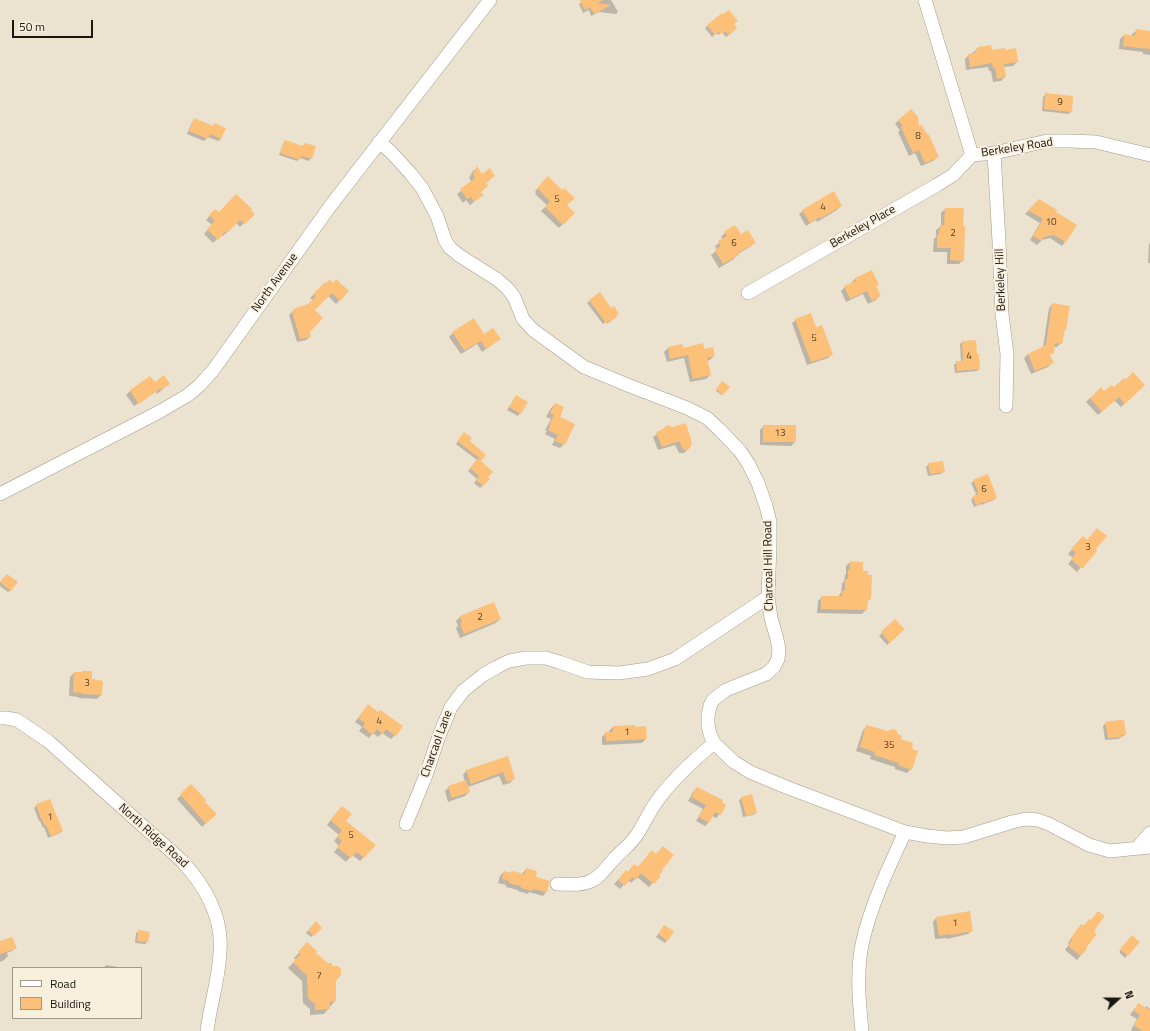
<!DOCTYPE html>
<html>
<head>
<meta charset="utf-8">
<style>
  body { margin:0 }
  #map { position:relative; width:1150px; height:1031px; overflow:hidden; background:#ebe2d0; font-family:"Titillium Web",sans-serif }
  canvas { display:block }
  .legend { position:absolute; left:12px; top:967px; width:130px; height:52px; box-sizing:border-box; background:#f8efdd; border:1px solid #9f988b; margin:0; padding:5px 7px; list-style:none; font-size:12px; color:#191610 }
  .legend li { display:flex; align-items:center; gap:8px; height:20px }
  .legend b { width:20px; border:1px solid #9f988b }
  .north { position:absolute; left:1098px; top:979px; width:40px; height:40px; -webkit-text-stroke:3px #f8efdd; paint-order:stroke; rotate:69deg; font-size:11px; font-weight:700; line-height:16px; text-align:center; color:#191610 }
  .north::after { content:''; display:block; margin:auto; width:14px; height:18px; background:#191610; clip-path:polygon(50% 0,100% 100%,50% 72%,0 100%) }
  .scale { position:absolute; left:12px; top:20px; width:81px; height:18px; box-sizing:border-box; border:2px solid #191610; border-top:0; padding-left:5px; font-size:12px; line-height:14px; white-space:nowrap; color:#191610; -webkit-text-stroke:3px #f8efdd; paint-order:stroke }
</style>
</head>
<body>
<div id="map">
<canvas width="1150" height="1031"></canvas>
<ul class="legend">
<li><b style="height:5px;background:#fff"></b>Road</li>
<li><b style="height:11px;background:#fcc078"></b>Building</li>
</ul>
<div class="north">N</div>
<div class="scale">50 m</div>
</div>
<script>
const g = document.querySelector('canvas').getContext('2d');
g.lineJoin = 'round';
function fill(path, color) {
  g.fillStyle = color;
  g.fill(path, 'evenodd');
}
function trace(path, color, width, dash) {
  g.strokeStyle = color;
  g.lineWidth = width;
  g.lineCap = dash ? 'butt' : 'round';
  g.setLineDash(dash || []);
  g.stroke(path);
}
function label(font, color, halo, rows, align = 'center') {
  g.font = font + ' "Titillium Web",sans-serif';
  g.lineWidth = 4;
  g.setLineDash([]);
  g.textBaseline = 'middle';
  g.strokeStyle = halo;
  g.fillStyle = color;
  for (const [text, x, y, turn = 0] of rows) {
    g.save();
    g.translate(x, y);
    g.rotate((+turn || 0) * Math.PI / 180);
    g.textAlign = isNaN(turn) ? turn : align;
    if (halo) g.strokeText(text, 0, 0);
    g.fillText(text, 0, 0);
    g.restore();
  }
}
const shadow = new Path2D(`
  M585,0H611L618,12L616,14L599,12L591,16L589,10L583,13L579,4Z
  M722,14L733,24L734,31L726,37L722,32L718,35L716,33L712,37L705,28Z
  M1136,31L1150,34V55L1143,54V52L1119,49L1120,39L1124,35L1132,36V34Z
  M978,48L991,51H1004L1017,62L1013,66L1003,67L1005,77L1001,81L993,82L991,71H989L988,67L966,70L965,59L969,55L971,54Z
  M1046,94L1071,111L1069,114L1042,111L1043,97Z
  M195,120L212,127L221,139L218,141L208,137L204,141L187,134L192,122Z
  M899,120L918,127L937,157L933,161L921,166L915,153L909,156L898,132L900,130L895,124Z
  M285,141L302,146L305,144L311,158L309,161L300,158L297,161L279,155L283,144Z
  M477,168L482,175L490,180L485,183L487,186L480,193L483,195L470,205L466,200L463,203L457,194L472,182L469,178L473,171Z
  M548,178L566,205L573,213L559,228L541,211L547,205L535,194L536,192L535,191Z
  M1035,204L1054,213L1065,242L1062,246L1050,238L1042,240L1037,245L1030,240L1040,223L1025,214Z
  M841,206L837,210L817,222L816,220L806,226L799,214L803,211Z
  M945,209L963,260L959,264H947V252H933L934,239L936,237V230L941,226V213Z
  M215,210L219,214H253L240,227L236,223L223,236L221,235L213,243L204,234L212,225L206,220Z
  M726,232L741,236L754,243L750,247L738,254L734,259L719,268L711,255L717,250L715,246L723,240L721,237Z
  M1150,243V263H1148L1149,244Z
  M871,271L878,284L875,287L879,296L876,300L868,304L863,294L846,302L841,291L845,287L852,284L851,283L855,279Z
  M325,283L333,284L348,291L336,304L328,296L314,310L309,331L310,337L306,340L297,342L289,315L294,310L308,306L313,300L310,298Z
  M599,294L613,319L607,324L606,322L603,324L587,303Z
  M1052,304L1065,329L1063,331L1061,343L1057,347H1054L1049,356L1052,363L1048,367L1031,374L1024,358L1028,354L1043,347L1049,308Z
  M796,320L815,329L832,354L828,358L807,365L792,323Z
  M453,333L484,335L500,339L482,352L477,344L461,354L449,337Z
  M962,342L979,369L977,371L955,373L954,365L957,362H961L960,344Z
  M668,348L703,350L714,356L710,360L707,361L710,375L706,379L690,382L684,358L667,362L664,352Z
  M150,377L154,383L169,384L157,394L156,392L134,406L126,395L130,391Z
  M1125,381L1144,385L1121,407L1114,400L1098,415L1086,402L1090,398L1114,389Z
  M722,382L728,387L722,395L716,391Z
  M516,396L520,413L518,416L507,410Z
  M555,404L564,444L560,448L552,445L555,439L545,434L547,431L545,430L551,419L546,417L551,408Z
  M668,426L688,449L684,453H679L675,445L658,450L653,437Z
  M764,426L795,442L791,446L760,445V430Z
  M462,436L485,455L480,461L487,477L489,479L480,488L474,483L477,479L468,471L477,460L456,444Z
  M929,464L944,471L941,474L928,476L926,467Z
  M974,481L996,498L994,500L981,505V504L974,507L971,500L975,496L976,494L971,483Z
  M1079,541L1095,549L1077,572L1068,564L1073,558L1068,554Z
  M850,562L862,572L870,599L866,602V610L862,614L817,613L818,601L822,597H838L839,595L841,593L842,584L844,581L845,575L846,574V566Z
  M4,577L11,590L8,592L0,586V583Z
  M494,603L500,619L496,623L460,638L456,628L458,626L456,621L460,617Z
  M895,620L904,629L887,645L879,636Z
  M74,673L91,680L102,681L101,695L97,699L78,698L79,697L69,696L70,677Z
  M364,710L395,735L391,739L382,733L378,737L373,733L369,738L359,731L362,727L355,722Z
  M1106,723L1125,735L1118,739L1105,740L1103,726Z
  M867,726L900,740L910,750L911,769L907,773L895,769V767L870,759L871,756L856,751L863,730Z
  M613,727L646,739L642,743L602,745V737L606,733H609V731Z
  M507,757L514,779L510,783L503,785L499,776L468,787L469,792L465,796L448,802L445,791L449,787L465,782L463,775L466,771Z
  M191,786L204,802L215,814L202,827L177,799Z
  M697,788L725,805L720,814L716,818L712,816L709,822L705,826L696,821L703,809L688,801L693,792Z
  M742,798L756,813L753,815L743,817L739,800Z
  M37,805L62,831L60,833L48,838L44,827L43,828L40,821H39L34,808Z
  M338,811L364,857L360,861L352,855L346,862L334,852L339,846L334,841L339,835L327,825Z
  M652,851L659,876L649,887L637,877L631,883L628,880L620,889L614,884L626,871L627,873L634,865L637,868Z
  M526,869L546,892L543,896L529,892L528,894L518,891V890L506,887V885L498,883L500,876L504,872L522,874Z
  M1098,912L1094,929L1085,948L1086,949L1077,960L1065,950L1069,944L1068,943L1078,929L1083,927L1089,920L1090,921Z
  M936,918L972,930L968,934L947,939V938L935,939L933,922Z
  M316,922L320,928L311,937L306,933Z
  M664,926L667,940L665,943L656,937Z
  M139,931L147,942L145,944L135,943L136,933Z
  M1132,937L1139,942L1125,958L1119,952Z
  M0,943L16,948L12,951L7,953L8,956L4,960L0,962Z
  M308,944L335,980V1001L324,1014L310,1015V1009L303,1003L302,981L288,968L296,960L294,958Z
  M106,965L124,968H104Z
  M1139,1004L1145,1008L1146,1006L1150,1009V1031H1132L1131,1030L1137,1019L1130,1015L1135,1008Z`);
const building = new Path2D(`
  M580,0H603L597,3L611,5L594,14L590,7L585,10Z
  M729,10L738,21L734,24L737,28L729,35L725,31L721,34L719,32L715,35L707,25L722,13L723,14Z
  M1136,29L1150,31V49L1123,46L1124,34L1135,36Z
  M991,45L992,50L1005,48V50L1016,48L1018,62L1004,64L1006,77L997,79L995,67L993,68L992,63L970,67L968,54L975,53V50L978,49V47Z
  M1045,93L1073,96L1072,112L1044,109Z
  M911,109L918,117L919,126L922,125L924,130L929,135L939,157L925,163L919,150L913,153L901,127L903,126L898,120Z
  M194,118L213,126L215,123L226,128L221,139L210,134L208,139L189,131Z
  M285,140L303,146L305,143L316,146L312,159L301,156L300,160L280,153Z
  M477,166L482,174L490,168L495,176L486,182L488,186L480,192L484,195L474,202L471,197L467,199L460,189L475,178L473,174Z
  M548,176L562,190L564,188L575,198L567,205L575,213L563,225L545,207L550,201L538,189L539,188L538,187Z
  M834,191L842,206L821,218L820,217L810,223L802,210Z
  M236,194L252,209L251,210L255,214L245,224L240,220L227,233L226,231L218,240L207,229L215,221L209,215L215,209L219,212Z
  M1039,199L1057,210L1056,212L1077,225L1066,242L1054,235L1044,237L1042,241L1033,236L1043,219L1028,210Z
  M945,208H964L963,226H965L964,261L950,260L951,248H937V234H939L940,225H944Z
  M735,225L736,228L737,227L741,234L748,230L756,243L738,253L739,255L723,264L715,250L721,246L718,241L727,236L724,232L725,231Z
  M872,270L879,285L876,286L881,296L872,301L867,291L850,299L844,286L856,281L855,278Z
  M330,279L333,283L336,279L349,291L340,301L332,293L315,310L323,318L310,332L311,337L300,339L292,311L294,310L293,309L308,304L316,296L313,294L325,282L326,283Z
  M600,292L611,308L614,306L619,314L616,316L617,317L610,322L609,321L606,323L589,300Z
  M1052,303L1070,306L1066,330L1065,329L1062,344L1055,343L1054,353L1050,355L1054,363L1035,371L1028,354L1046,345Z
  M811,313L816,327L822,325L833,355L811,362L795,319Z
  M474,318L484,334L493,328L501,339L486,349L481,341L465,350H464L452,332Z
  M976,340L977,354H979L980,369L957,371L956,361H963L962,341Z
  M703,343L704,349L713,347L715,356L707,358L711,375L693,379L688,355L670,359L668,347L682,344L683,348Z
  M1133,372L1145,385L1125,404L1119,397L1102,412L1090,398L1101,387L1104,391L1112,385L1114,387L1124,378L1125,380Z
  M164,375L170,384L161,390L160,389L140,403H138L130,390L150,376L155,382Z
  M722,381L730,387L723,395L716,389Z
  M516,395L528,402L521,414L509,407Z
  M555,403L564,407L560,417L575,424L565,445L555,441L558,435L548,430L550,427L549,426L554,415L550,413Z
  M686,423L692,443L690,448L687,450L683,449L679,441L662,447L656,432L663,429L667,425L673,427Z
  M763,425H796V442H763Z
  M464,432L472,438L470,441L486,455L482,460L457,441Z
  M478,458L493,472L488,477L490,479L483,486L476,480L479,476L470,468Z
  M943,461L945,472L930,474L928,463Z
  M988,474L997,498L984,503L983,502L976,505L973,496L978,494L977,492L978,491L973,480Z
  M1097,528L1107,536L1096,549L1097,551L1082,569L1071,559L1076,553L1071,549L1083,536L1087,540Z
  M850,561L863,562V571H868V575H872L871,599H868L867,610L821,609V596H842V590L845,591V579H848V570H850Z
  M7,574L18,582L11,591L0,582Z
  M494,602L501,619L464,634L460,623L462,622L460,616Z
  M895,619L905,629L890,643L881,632Z
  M82,671H92V679L103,681L102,695L82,694V693L73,692L74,672H82Z
  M368,704L378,712L380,710L403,726L396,736L386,729L383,734L377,729L373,735L363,727L365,723L358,718Z
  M1119,720H1124L1126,735H1121V737L1108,738L1105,722Z
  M635,725V727L646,726L647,739L606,741L605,732H613V726Z
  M866,725L888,731L892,729L896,730L898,734L902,736L901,739L913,743L912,749L918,751L912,770L898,765L899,763L874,755L875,752L860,747Z
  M508,756L515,779L507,782L503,772L471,784L466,770Z
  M466,780L470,792L452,798L448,786Z
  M191,784L206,800L205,802L217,814L206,824L180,794Z
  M697,787L723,800L722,802L726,805L721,815L715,812L709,823L699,817L706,805L691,797Z
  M752,794L757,813L746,816L741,797Z
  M50,799L63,831L51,836L46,825L45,826L42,819H41L36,804Z
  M342,806L352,814L346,821L376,845L364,858L357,852L351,858L337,847L342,841L337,837L342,830L330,820Z
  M663,846L674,855L662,870L663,871L659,875L661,876L654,884L641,873L636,880L632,877L625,886L618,880L626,870L628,872L634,864L638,867L652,850L656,854Z
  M526,868L537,871L536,877L550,881L547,892L533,889L532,891L521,888V886L509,883V881L502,879L504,871L511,873L512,871L525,874Z
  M970,911L973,931L951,935L950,934L939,936L936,917Z
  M1098,911L1105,916L1095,929L1096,930L1094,932L1097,934L1086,948L1087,949L1081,956L1068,946L1072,940L1071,938L1081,924L1084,926L1089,919L1091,920Z
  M316,921L322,928L314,936L308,930Z
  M664,925L674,931L668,941L658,934Z
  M138,930L150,932L148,942L137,941Z
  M1132,935L1140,942L1128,956L1120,949Z
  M12,937L17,948L0,954V941Z
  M307,942L317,951L316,953L328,963H332V966H338L341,969V975L336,981V1001L330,1002V1009L315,1010V1004L308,998L307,976L293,962L301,954L298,952Z
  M1138,1003L1150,1010V1031H1143L1134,1026L1140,1015L1134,1011Z`);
const minor = new Path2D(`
  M925,0L972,155
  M379,142L391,152L411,174L422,188L437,216L445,240L450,248L460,256L498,280L508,289L514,297L523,319L533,330L584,367L630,386L687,408L707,418L720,430L740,451L748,463L758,483L766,506L770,522V544L768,597L771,618L777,639L779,650L778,659L774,667L766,674L726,690L713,700L710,706L708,716V725L710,734L714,743L734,762L750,772L786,787L905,832L927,836L947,838L964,837L1012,822L1026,819L1038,820L1049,824L1089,845L1110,851L1150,847
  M994,153L999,242L1002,314L1007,354L1006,406
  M972,155L994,153L1047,141H1069L1096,142L1150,155
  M748,293L937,185L953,175L972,155
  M0,494L159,412L188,395L200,385L214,369L331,205L490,0
  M0,718H6L17,720L48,741L182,861C205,886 223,916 220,952C219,979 210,1005 207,1031
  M406,824L426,775L439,736L451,707L463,691L483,675L497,667L509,661L526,658H546L559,662L588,672L619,673L648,669L675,659L768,597
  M1137,848L1150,833
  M557,884C568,884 581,886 591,881C600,877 606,868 613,860C620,852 630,845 636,836C645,823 650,809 660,797C675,777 695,759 714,743
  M862,1031C859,1001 856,969 863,940C872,902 889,867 905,832`);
const numberNames = [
  ["9",1060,103],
  ["8",918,137],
  ["5",557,200],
  ["4",823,208],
  ["10",1051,223],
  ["2",953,234],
  ["6",734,244],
  ["5",814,339],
  ["4",969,357],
  ["13",780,434],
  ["6",984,490],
  ["3",1088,548],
  ["2",480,618],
  ["3",87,684],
  ["4",379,722],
  ["1",627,733],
  ["35",889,746],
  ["1",50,818],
  ["5",351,836],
  ["1",955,924],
  ["7",319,977]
];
const streetNames = [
  ["Berkeley Road",1017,148,-9],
  ["Berkeley Place",863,227,-30],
  ["Berkeley Hill",1001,280,-92],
  ["North Avenue",275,283,-54],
  ["Charcoal Hill Road",769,566,-91],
  ["Charcaol Lane",437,744,-70],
  ["North Ridge Road",153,836,42]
];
fill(shadow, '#0003');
fill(building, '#fcc078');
trace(minor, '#a49c8b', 14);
trace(minor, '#fff', 13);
label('10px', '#52402a', null, numberNames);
label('12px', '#191610', '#f8efdd', streetNames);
</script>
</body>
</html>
